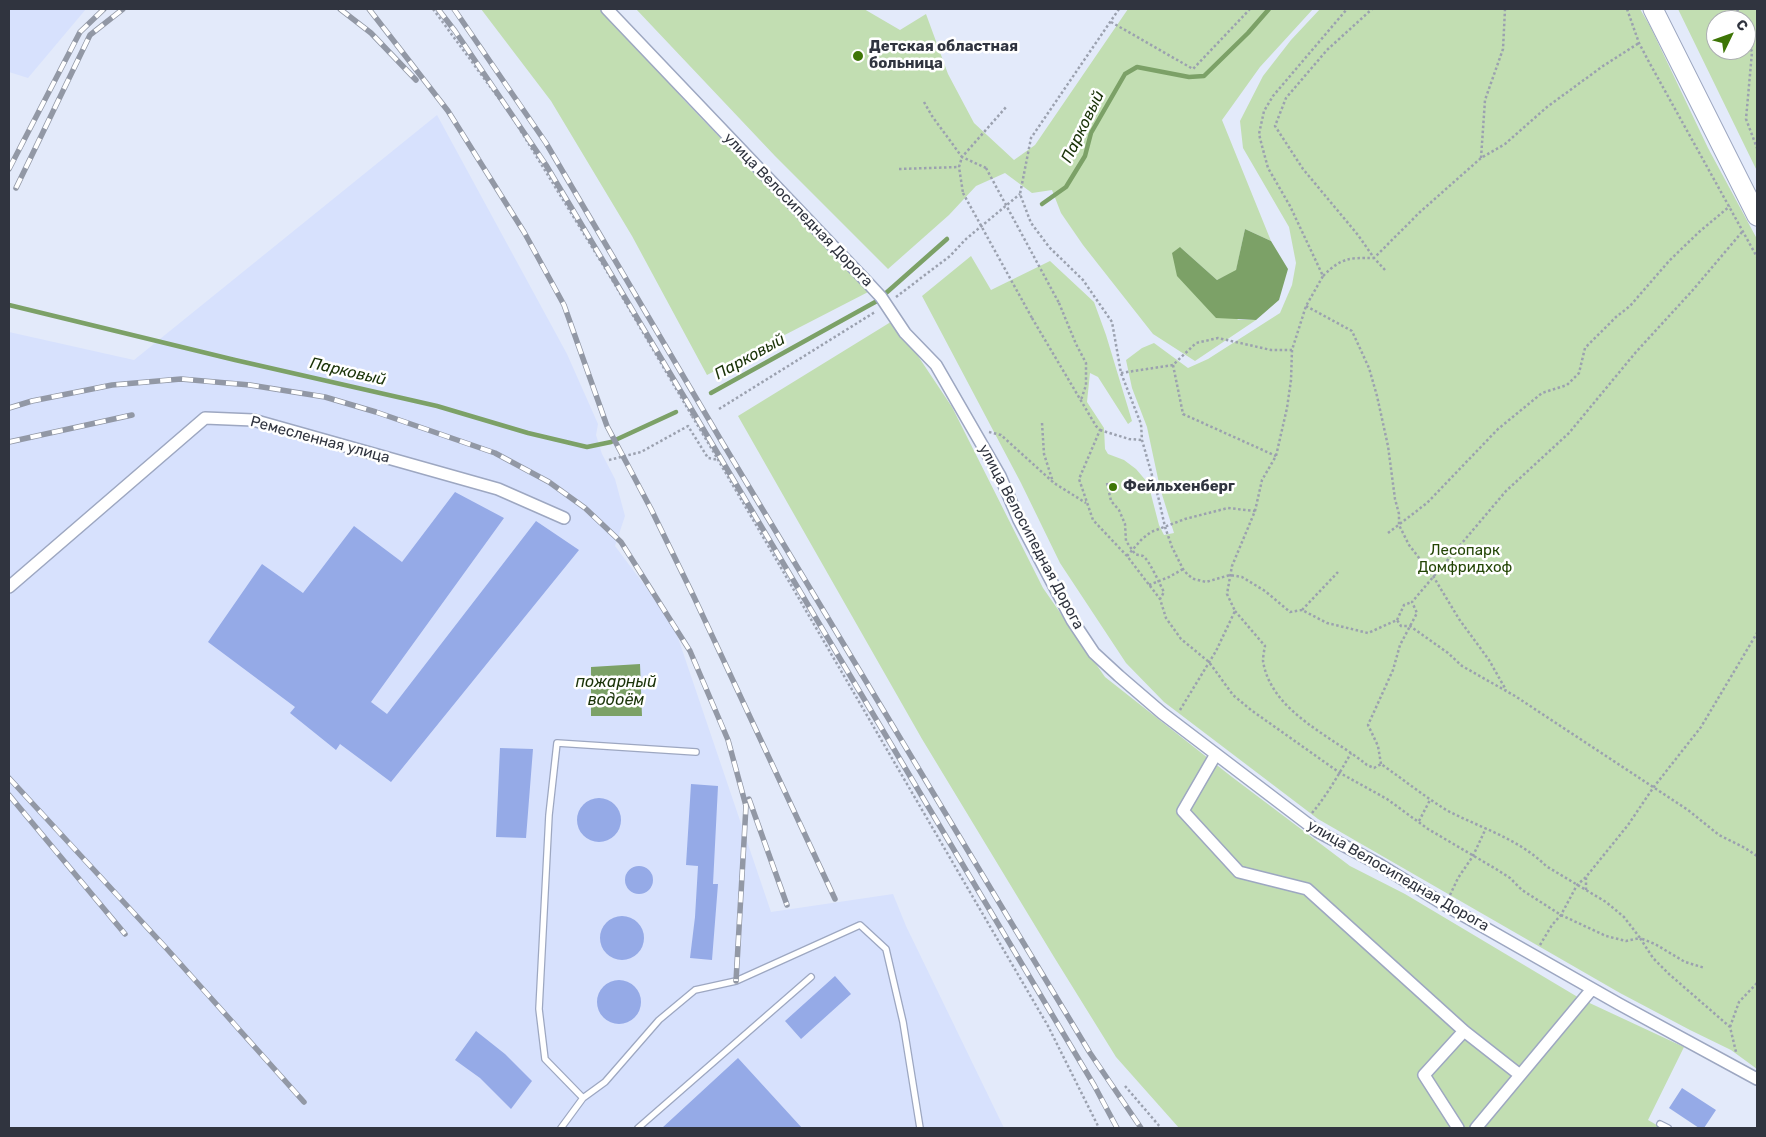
<!DOCTYPE html>
<html>
<head>
<meta charset="utf-8">
<style>
  body { margin:0 }
  #map { position:relative; width:1766px; height:1137px; overflow:hidden; background:#e3eafa; font-family:Rubik,sans-serif }
  canvas { display:block }
  .frame { position:absolute; inset:0; border:10px solid #30343f; pointer-events:none }
  .north { position:absolute; left:1706px; top:10px; width:50px; height:50px; box-sizing:border-box; background:#fff; border:1px solid #acaeb2; border-radius:50%; rotate:48deg; font-size:14px; font-weight:700; line-height:20px; text-align:center; color:#30343f }
  .north::after { content:''; display:block; margin:auto; width:18px; height:22px; background:#3e7506; clip-path:polygon(50% 0,100% 100%,50% 72%,0 100%) }
</style>
</head>
<body>
<div id="map">
<canvas width="1766" height="1137"></canvas>
<div class="frame"></div>
<div class="north">С</div>
</div>
<script>
const g = document.querySelector('canvas').getContext('2d');
g.lineJoin = 'round';
function fill(path, color) {
  g.fillStyle = color;
  g.fill(path, 'evenodd');
}
function trace(path, color, width, dash) {
  g.strokeStyle = color;
  g.lineWidth = width;
  g.lineCap = dash ? 'butt' : 'round';
  g.setLineDash(dash || []);
  g.stroke(path);
}
function label(font, color, halo, rows, align = 'center') {
  g.font = font + ' Rubik,sans-serif';
  g.lineWidth = 5;
  g.setLineDash([]);
  g.textBaseline = 'middle';
  g.strokeStyle = halo;
  g.fillStyle = color;
  for (const [text, x, y, turn = 0] of rows) {
    g.save();
    g.translate(x, y);
    g.rotate((+turn || 0) * Math.PI / 180);
    g.textAlign = isNaN(turn) ? turn : align;
    if (halo) g.strokeText(text, 0, 0);
    g.fillText(text, 0, 0);
    g.restore();
  }
}
const built = new Path2D(`
  M9,9H86L28,78L9,72Z
  M437,115L567,354L598,424L596,435L602,454L615,479L625,516L615,546L673,623L771,912L893,894L906,926L1004,1128H9V332L134,360Z`);
const green = new Path2D(`
  M481,9H603L685,101L752,171L872,290L707,375L632,236L551,101Z
  M636,9H864L900,30L926,14L948,74L974,123L1014,160L1035,145L1128,9H1313L1260,67L1222,120L1271,241L1245,229L1236,271L1217,280L1180,247L1238,320H1256L1195,361L1153,334L1083,245L1061,213L1052,190L1032,193L1005,173L976,186L949,215L888,269L775,156Z
  M1320,9H1640L1650,26L1708,148L1757,239V1069L1731,1050L1690,1030L1620,993L1318,819L1164,702L1126,663L1060,563L1021,483L922,296L971,256L991,290L1050,261L1094,302L1106,335L1132,421L1128,424L1098,377L1090,373L1087,402L1104,428L1105,449L1108,454L1124,460L1136,469L1148,483L1159,525L1164,535L1174,533L1160,488L1147,427L1132,388L1126,360L1142,348L1154,343L1188,368L1208,359L1280,313L1292,285L1296,263L1289,227L1243,148L1240,121L1263,76L1291,40Z
  M1678,9H1757V171ZM1716,20H1746V50H1716Z
  M894,320L952,407L1043,588L1105,677L1232,777L1350,866L1405,894L1581,999L1684,1047L1648,1120L1662,1128H1179L1116,1057L1054,957L922,739L738,416Z`);
const water = new Path2D(`
  M1245,229L1271,241L1288,269L1279,300L1256,320L1216,318L1177,276L1172,253L1180,247L1217,280L1236,270Z
  M640,664L642,716H591V667Z`);
const stream = new Path2D(`
  M1042,204L1066,187L1085,156L1091,133L1125,74L1137,67L1189,77L1204,76L1248,33L1269,9
  M9,305L235,360L437,406L528,433L587,447L611,442L676,412
  M711,393L877,301L947,239`);
const building = new Path2D(`
  M455,492L504,518L371,702L387,714L536,521L579,550L391,782L340,744L336,750L290,713L295,707L208,642L262,564L303,593L354,526L402,562Z
  M500,748L533,749L526,838L496,837Z
  M691,784L718,786L713,884H718L712,960L690,958L695,917L698,866L686,865Z
  M577 820a22 22 0 1 1 44 0a22 22 0 1 1-44 0Z
  M625 880a14 14 0 1 1 28 0a14 14 0 1 1-28 0Z
  M600 938a22 22 0 1 1 44 0a22 22 0 1 1-44 0Z
  M835,976L851,994L801,1039L785,1021Z
  M597 1002a22 22 0 1 1 44 0a22 22 0 1 1-44 0Z
  M476,1031L505,1054L532,1081L511,1109L480,1078L455,1060Z
  M738,1058L802,1128H662Z
  M1682,1088L1716,1110L1704,1128H1699L1669,1108Z`);
const path = new Path2D(`
  M433,9L511,115L614,283L692,416
  M1119,9L1031,138L1020,194L1031,223L1049,247L1083,280L1112,322L1121,373L1141,424L1142,440L1159,500L1165,527L1172,547L1183,569L1188,575L1194,579L1206,582L1230,575L1242,577L1265,591L1290,612L1302,610L1327,623L1368,633L1397,620L1401,626H1410L1448,653L1462,666L1515,696L1688,810L1719,835L1745,848L1757,856
  M1627,9L1639,43L1649,62L1757,257
  M1737,9L1741,20
  M1111,22L1193,69L1250,9
  M1746,35L1752,52L1746,119L1757,148
  M924,102L932,116L962,157L959,167L963,193
  M1481,158L1485,100L1503,49L1505,9
  M986,168L962,157L1007,106
  M899,169L959,167
  M1385,270L1374,258L1420,212L1481,158L1505,144L1547,107L1603,66L1639,43
  M1323,276C1342,257 1349,258 1374,258L1358,235L1303,169L1275,126L1286,98L1327,50L1372,9
  M896,297L950,256L966,239L1020,194
  M1059,303L1076,344L1086,363V385L1081,400
  M1306,306L1352,331L1369,368L1377,396L1388,446L1395,499L1399,514V525L1409,545L1433,576L1459,619L1489,660L1506,690
  M1032,318L1096,426L1100,430L1079,479L1093,520L1127,556L1160,599L1166,618L1181,639L1209,662L1233,695L1251,710L1340,773L1387,799L1428,829L1496,869L1510,878L1522,890L1561,915L1606,936L1626,941L1640,938L1653,958L1669,974L1730,1027L1736,1052
  M1173,365L1183,414L1276,456
  M1121,373L1173,365L1196,343L1218,338L1271,350H1292
  M719,409L875,312
  M1042,423L1044,454L1053,482
  M1100,430L1129,439L1142,440
  M989,432L1001,435L1054,483L1086,503
  M710,446L1048,1026L1099,1128
  M609,460L641,452L688,426L708,458L719,460
  M1107,483L1111,501L1119,510L1125,524L1126,541L1135,554C1137,555 1140,555 1143,556C1150,561 1160,585 1164,592L1160,599
  M1388,533L1427,503L1498,429L1542,393L1567,385L1579,373L1585,348L1616,317L1630,306L1669,261L1699,232L1730,206
  M1127,556L1142,539L1151,532L1185,519L1228,508L1255,511
  M1149,585L1169,577L1183,569
  M1302,610L1338,572
  M1235,611L1265,646C1264,651 1263,657 1263,661C1271,712 1332,736 1367,765L1374,768L1381,764C1404,780 1425,797 1448,811C1481,828 1519,839 1546,866L1606,902L1624,917L1640,938L1655,944L1685,962L1705,968
  M1397,620L1404,605L1412,602
  M1180,710L1216,651L1235,611L1227,594L1232,566L1255,511L1262,480L1276,456L1287,408L1291,380L1292,350L1306,306L1323,276L1290,206L1268,168L1262,146L1259,134L1264,111L1273,96L1347,9
  M1381,764L1378,746L1368,725L1393,670L1400,645L1417,613L1412,602L1506,491L1569,433L1636,352L1692,291L1742,232
  M1312,813C1327,795 1339,774 1351,753
  M1419,821L1430,800
  M1586,890V877
  M1450,895L1458,878L1473,856L1486,828
  M1540,945L1552,925L1561,915L1577,885L1586,877L1628,825L1653,788L1701,727L1757,633
  M1730,1027L1739,1002L1757,983
  M1125,1086L1161,1128`);
const lane = new Path2D(`
  M583,1098L545,1059L539,1009L549,815L557,743L696,752
  M1660,1124L1668,1128
  M561,1128L583,1098L605,1082L659,1020L695,990L736,981L860,925L886,949L903,1022L920,1128
  M638,1128L811,977`);
const street = new Path2D(`
  M607,9L868,283L881,297L905,333L936,365L1000,476L1019,520L1072,620L1094,653L1119,676L1162,713L1317,831L1380,865L1445,905L1619,1004L1757,1079
  M9,587L205,418L253,420L498,489L564,518
  M1216,754L1183,811L1239,872L1307,889L1464,1031L1424,1075L1458,1128
  M1464,1031L1520,1075
  M1476,1128L1592,989`);
const primary = new Path2D(`
  M1653,9L1757,216`);
const rail = new Path2D(`
  M340,9L371,33L416,80
  M369,9L448,111L524,232L564,305L607,426L651,509L694,597L835,899
  M438,9L455,31L546,165L1094,1085L1117,1128
  M454,9L546,143L722,442L1009,919L1090,1053L1141,1128
  M9,169L80,32L104,9
  M16,188L90,35L123,9
  M9,408L32,401L112,385L181,379L250,385L325,397L376,412L495,453L549,482L585,508L621,542L690,651L728,740L746,806L736,981
  M9,442L132,415
  M9,778L167,949L304,1102
  M9,795L125,934
  M749,799L787,905`);
const pathBridge = new Path2D(`
  M986,168L1059,303
  M963,193L1032,318
  M692,416L710,446`);
const markers = [
  [858,56,6,"#3e7506"],
  [1113,487,5,"#3e7506"]
];
const poiNames = [
  ["Детская областная",869,47],
  ["больница",869,64],
  ["Фейльхенберг",1123,487]
];
const streetNames = [
  ["улица Велосипедная Дорога",798,210,46],
  ["Ремесленная улица",320,440,15],
  ["улица Велосипедная Дорога",1031,537,62],
  ["улица Велосипедная Дорога",1398,876,30]
];
const parkNames = [
  ["Лесопарк",1465,551],
  ["Домфридхоф",1465,568]
];
const waterNames = [
  ["Парковый",1083,127,-64],
  ["Парковый",750,357,-29],
  ["Парковый",348,372,13],
  ["пожарный",616,682],
  ["водоём",616,700]
];
fill(built, '#d7e1fd');
fill(green, '#c2deb2');
fill(water, '#7ca167');
trace(stream, '#7ca167', 4.5);
fill(building, '#95aae7');
trace(lane, '#9da7c1', 8);
trace(street, '#9da7c1', 14);
trace(primary, '#9da7c1', 21);
trace(path, '#9ba1af', 2.5, [2.5, 2.5]);
trace(lane, '#fff', 5.5);
trace(street, '#fff', 11);
trace(primary, '#fff', 19);
trace(rail, '#9298a5', 5.5);
trace(rail, '#fff', 4, [11]);
trace(pathBridge, '#9ba1af', 2.5, [2.5, 2.5]);
for (const [x, y, r, color] of markers) {
  const dot = new Path2D();
  dot.arc(x, y, r, 0, 2 * Math.PI);
  g.fillStyle = color;
  g.fill(dot);
  trace(dot, '#fff', 2);
}
label('bold 15px', '#30343f', '#fff', poiNames, 'left');
label('15px', '#30343f', '#fff', streetNames);
label('15px', '#244606', '#fff', parkNames);
label('italic 16px', '#1a3308', '#fff', waterNames);
</script>
</body>
</html>
